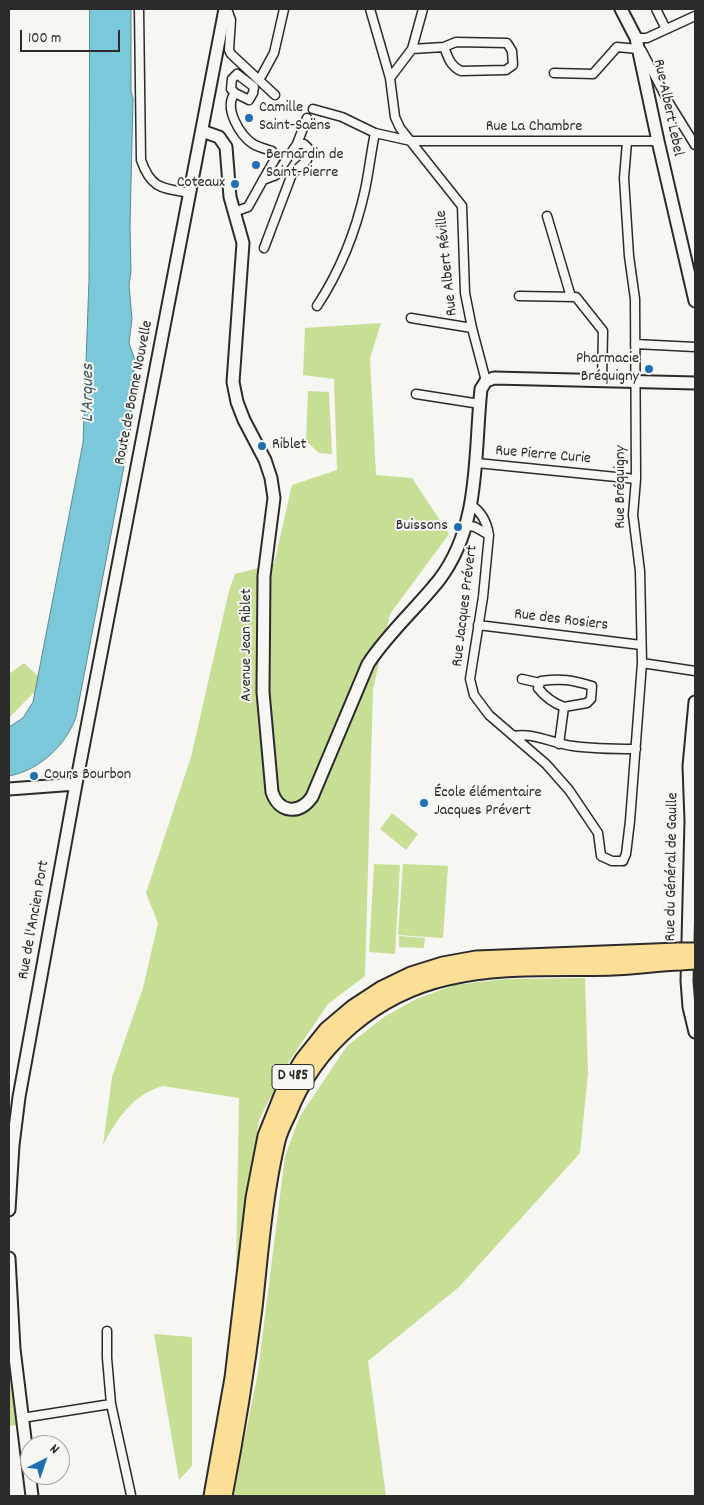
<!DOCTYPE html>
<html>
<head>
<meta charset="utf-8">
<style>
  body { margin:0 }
  #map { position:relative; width:704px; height:1505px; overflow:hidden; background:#f6f6f2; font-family:Dekko,sans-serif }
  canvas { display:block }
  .frame { position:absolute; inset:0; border:10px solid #2b2b2b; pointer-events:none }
  .north { position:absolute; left:20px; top:1435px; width:50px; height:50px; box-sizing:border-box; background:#f6f6f2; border:1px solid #a5a5a2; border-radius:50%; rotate:41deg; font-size:14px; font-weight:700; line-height:20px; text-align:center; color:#2b2b2b }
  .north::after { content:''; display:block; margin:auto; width:18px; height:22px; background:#1f6fb2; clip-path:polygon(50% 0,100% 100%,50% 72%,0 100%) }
  .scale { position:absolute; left:20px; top:30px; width:100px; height:22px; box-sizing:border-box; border:2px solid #2b2b2b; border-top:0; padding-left:6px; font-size:15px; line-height:18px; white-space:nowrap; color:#2b2b2b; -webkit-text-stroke:4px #f6f6f2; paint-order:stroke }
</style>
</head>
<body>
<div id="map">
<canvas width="704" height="1505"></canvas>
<div class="frame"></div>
<div class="north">N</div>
<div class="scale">100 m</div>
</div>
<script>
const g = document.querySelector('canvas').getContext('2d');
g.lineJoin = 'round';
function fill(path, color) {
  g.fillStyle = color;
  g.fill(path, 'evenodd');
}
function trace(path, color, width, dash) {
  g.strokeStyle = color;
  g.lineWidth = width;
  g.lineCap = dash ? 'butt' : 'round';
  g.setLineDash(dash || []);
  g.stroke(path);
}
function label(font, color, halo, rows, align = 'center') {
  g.font = font + ' Dekko,sans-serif';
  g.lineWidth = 4;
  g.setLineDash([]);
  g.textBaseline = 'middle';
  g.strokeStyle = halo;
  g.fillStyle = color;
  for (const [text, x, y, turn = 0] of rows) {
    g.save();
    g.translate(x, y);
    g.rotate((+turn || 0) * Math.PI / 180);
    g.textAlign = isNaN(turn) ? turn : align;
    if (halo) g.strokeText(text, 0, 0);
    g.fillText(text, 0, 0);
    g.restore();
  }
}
const green = new Path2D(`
  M381,323L370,358L376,475L412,478L449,534L390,614L373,689L365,976L328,1004L286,1066L259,1120L249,1183L239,1271H236L239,1098L163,1086C133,1094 117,1119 103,1145L112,1077L143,988L158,923L146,893L191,757L229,591L235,574L274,564L292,485L337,470L334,379L303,375L305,328Z
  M308,391L329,392L332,454L319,453L306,441Z
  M24,663L44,682L9,718V674Z
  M392,813L418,834L406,850L380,829Z
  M374,864L400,865L395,954L369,952Z
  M403,864L448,866L443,938L398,935Z
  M399,936L425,938L424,948L399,947Z
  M585,978L588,1073L580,1153L459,1287L368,1361L386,1496H233L258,1372L285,1156L300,1116L347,1046L384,1017L416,999L455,985L504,979Z
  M154,1334L192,1337V1466L179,1480Z
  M9,1350L18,1425L9,1426Z`);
const water = new Path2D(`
  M90,9H131V91L133,99L130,226L131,271L129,285L132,319L129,343L136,363L133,374L130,435L76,717C66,745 40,770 9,776V727L23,718L33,702L83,443L89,281Z`);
const street = new Path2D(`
  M139,9L141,160C151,189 162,188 190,193
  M227,9L231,20L229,50L231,54L275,95
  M370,9L390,78L395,117L400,128L462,206L465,293L472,328L486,381
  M656,9L666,29
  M637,40L636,38H647L695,16
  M412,49L444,47L456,42L507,43L512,51L513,65L506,70L461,71C450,66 448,57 444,47
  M642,51L669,103L695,145
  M554,73L593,74L617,47L638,49
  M262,75L274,53L284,9
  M390,78L412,49L423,9
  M235,93L231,89L232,79L237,74L254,87L253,93L249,100L235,93C223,108 240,135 253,144C258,147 266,149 272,151L275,159L263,180
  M313,109L342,117L375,133L411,141H658
  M297,144L307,118
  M234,212L248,207L263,180L276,175L297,144H304L309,149L307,160L292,174L264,248
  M547,216L571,297
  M519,296L576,297L603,331L602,381
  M317,306C340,271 356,231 365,190C369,171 371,152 375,133
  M411,318L472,328
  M635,344L695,347
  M416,394L480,404
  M477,463L636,479
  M471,505C482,512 487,522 489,535L483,597L470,679L474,695L489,715L546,764L569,790L598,833L601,856L612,861H623L626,854L630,821L642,663L640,571L633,515L636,479L635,299L629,256L624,178L627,142
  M465,525L475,527L489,535
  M478,625L641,645
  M642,663L695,671
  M522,679L540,683
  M514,736C533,732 554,744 573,746C594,749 615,749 636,749
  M559,744L564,707L587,703L591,699L592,686C572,680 562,678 541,681L538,688C545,697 553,703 564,707
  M111,1404L131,1495
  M22,1418L111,1404L107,1358V1331`);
const secondary = new Path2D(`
  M621,9L636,38L658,141L695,301
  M202,131L219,137L226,147L230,197L243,243L233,382L237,402L244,420L265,460L271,478L274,498L264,576L263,692L272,792C279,813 299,815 312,797L368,664C388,633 416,609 439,580C481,525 474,454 481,389L486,381L494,378L695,383
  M695,702L689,766L691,821L687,981L689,1007L695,1032
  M9,789L76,784
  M9,1210L13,1145L19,1097L76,784L225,9
  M9,1258L14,1349L32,1496`);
const highway = new Path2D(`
  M212,1496L233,1378L254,1198L266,1136L284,1091L303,1060L327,1030L353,1008L382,989L411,975L443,965L476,959L679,951
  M224,1496C236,1434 246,1372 254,1308C260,1253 264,1196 277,1141C279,1132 284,1122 288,1114C315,1045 376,993 448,977C502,964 558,969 613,967C635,966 658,963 680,962`);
const highwayBridge = new Path2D(`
  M679,951H695
  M680,962L695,961`);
const markers = [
  [249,118,5,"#1f6fb2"],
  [256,165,5,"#1f6fb2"],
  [235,184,5,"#1f6fb2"],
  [649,369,5,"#1f6fb2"],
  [262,446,5,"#1f6fb2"],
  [458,527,5,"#1f6fb2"],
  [34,776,5,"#1f6fb2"],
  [424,803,5,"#1f6fb2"]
];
const shields = [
  [293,1077,42]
];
const shieldNames = [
  ["D 485",293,1077]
];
const streetNames = [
  ["Rue Albert Lebel",667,108,78],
  ["Rue La Chambre",534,128],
  ["Rue Albert Réville",448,263,-96],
  ["Route de Bonne Nouvelle",135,393,-79],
  ["Rue Pierre Curie",543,456,5],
  ["Rue Bréquigny",622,487,-90],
  ["Rue Jacques Prévert",466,606,-83],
  ["Rue des Rosiers",561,621,7],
  ["Avenue Jean Riblet",248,645,-90],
  ["Rue du Général de Gaulle",673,867,-89],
  ["Rue de l'Ancien Port",35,920,-80]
];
const poiNames = [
  ["Camille",259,109],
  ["Saint-Saëns",259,127],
  ["Bernardin de",266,156],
  ["Saint-Pierre",266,174],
  ["Coteaux",225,184,"right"],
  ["Pharmacie",639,360,"right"],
  ["Bréquigny",639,378,"right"],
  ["Riblet",272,446],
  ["Buissons",448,527,"right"],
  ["Cours Bourbon",44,776],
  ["École élémentaire",434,794],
  ["Jacques Prévert",434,812]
];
const waterNames = [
  ["L'Arques",90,393,-90]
];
fill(green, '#c7de94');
fill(water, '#7bc8da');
trace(water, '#5b8994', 1);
trace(street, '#2b2b2b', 11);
trace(secondary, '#2b2b2b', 15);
trace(highway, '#2b2b2b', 19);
trace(street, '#f6f6f2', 8);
trace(secondary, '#f6f6f2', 11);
trace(highway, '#fdde96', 15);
trace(highwayBridge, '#2b2b2b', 19, []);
trace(highwayBridge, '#fdde96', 15);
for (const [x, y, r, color] of markers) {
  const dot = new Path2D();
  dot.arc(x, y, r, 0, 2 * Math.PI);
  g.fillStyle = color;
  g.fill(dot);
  trace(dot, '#f6f6f2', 2);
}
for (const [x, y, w] of shields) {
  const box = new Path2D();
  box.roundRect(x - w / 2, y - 12.5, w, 25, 4);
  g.fillStyle = '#f6f6f2';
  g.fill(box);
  trace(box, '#2b2b2b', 1);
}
label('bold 15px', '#2b2b2b', null, shieldNames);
label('16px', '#2b2b2b', '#f6f6f2', streetNames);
label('16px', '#2b2b2b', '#f6f6f2', poiNames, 'left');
label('italic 18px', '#435a60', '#f6f6f2', waterNames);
</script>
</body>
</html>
